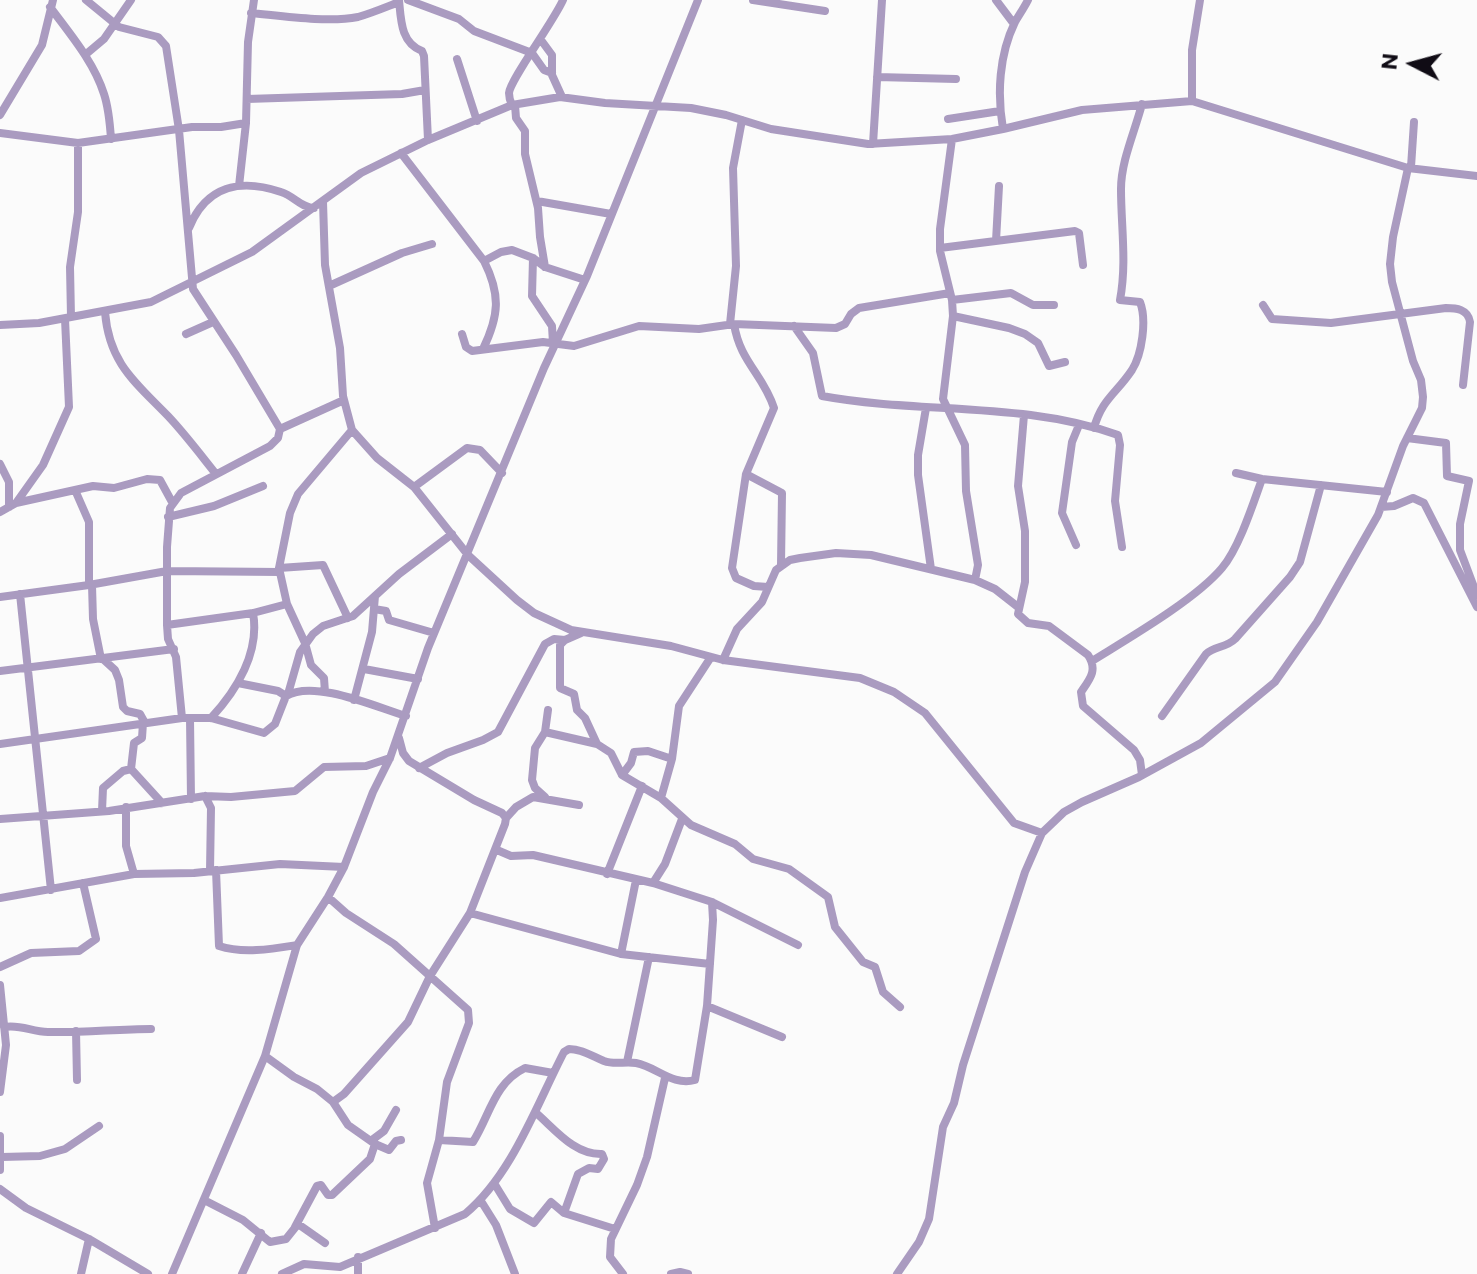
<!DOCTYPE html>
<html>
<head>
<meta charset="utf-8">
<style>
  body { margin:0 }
  #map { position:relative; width:1477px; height:1274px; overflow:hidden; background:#fbfbfb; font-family:Commissioner,sans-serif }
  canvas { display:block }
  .north { position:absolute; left:1373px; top:24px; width:80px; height:80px; -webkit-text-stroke:6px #fbfbfb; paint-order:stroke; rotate:276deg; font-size:22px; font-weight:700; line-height:32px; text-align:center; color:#100c15 }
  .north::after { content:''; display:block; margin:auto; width:28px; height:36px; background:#100c15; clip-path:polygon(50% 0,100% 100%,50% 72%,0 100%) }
</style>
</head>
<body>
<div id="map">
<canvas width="1477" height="1274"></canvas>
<div class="north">N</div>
</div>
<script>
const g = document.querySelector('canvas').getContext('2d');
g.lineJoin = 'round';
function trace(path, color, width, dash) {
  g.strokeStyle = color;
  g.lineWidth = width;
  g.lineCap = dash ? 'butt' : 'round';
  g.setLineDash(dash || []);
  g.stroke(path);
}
const minor = new Path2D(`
  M86,0L119,27L158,37L166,46L179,130L193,289L236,355L280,429L278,438L270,446L181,493L170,508L167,547V625L168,639L176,657L182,718
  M399,0C401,21 401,43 422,51L424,56L428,140
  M408,0L459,19L474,31L532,53L544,70L552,73
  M753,0L825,11
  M996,0L1014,24
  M50,7C70,34 94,62 104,94C109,109 110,124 111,139
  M251,13C282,16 328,23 358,17C372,13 386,7 399,2
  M541,40L552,55V75L562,97
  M85,55L104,39L131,0
  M457,59L477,121
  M877,77L956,79
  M247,99L402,94L425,90
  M1192,101V50L1200,0
  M512,105C510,101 509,98 509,93C510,80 554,21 563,0
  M515,105L516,118L525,131V154L538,208L540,237L545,267
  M0,115L42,45L53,0
  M948,119L1000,111
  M1003,129C997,94 999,55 1015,22C1019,15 1024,8 1028,0
  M0,133L78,143L192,127H221L246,123
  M952,139L940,229V251L952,300L953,316L943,399L965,445L966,491L978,565L975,580
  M873,144L882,0
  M401,153L484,261C501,295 499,316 483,349
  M1411,167L1414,122
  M239,186L246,123L248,42L254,0
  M537,201L611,214
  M323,202L325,265L340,348L343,396L352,430L377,458L414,487L468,555L517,600L534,613L571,630L671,646L723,660L860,678L894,692L925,713L1014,823L1042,833
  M189,228C206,186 240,178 281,192C294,196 300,207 314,208
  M996,241L999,186
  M940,248L1075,231L1079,233L1083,265
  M533,258L532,296L552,326L553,343
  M484,261L501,252L512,250L533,258L545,267L585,280
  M329,286L402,253L432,244
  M952,300L1011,293L1033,305H1054
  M1263,305L1272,319L1331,323L1446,308C1456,308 1468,309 1470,322L1463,385
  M105,312C109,363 135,382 168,416C185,434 200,454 216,474
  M953,316L1009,328L1025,334L1038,343L1049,366L1065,362
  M71,317L70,267L78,212V143
  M730,324L736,266L733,168L742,120
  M734,324C740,362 763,374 774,408L746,474L732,568L736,578L754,586L768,587
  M0,325L39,323L151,302L252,252L361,173L428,140L512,105L560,97L605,103L691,108L726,115L771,129L868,144L952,139L1003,129L1082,110L1192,101L1408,168L1477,176
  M794,326L813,353L822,396C919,414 1024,401 1118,435L1120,445L1115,501L1122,547
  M186,334L213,322
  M462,334L466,347L472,351L543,342L574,346L639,326L699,329L734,324L836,328L845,324L851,314L859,308L950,293
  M926,408L918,455V475L931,569
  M1024,415L1018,486L1025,531V582L1018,614L1028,623L1049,626L1088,655C1098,670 1090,679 1081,692L1083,706L1134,750L1140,760L1142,775
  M1094,428C1102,399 1116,394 1132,370C1142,354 1147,320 1140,302L1120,300C1127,263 1121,226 1121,189C1121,161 1135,131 1142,104
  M280,429L344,400
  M1407,438L1446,443L1447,476L1469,481L1460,524V550L1477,595
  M0,464L9,482V507
  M1236,473L1262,479L1387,492
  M746,474L782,493L781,565
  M414,487L467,448L480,450L502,473
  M75,490L89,522V585
  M16,503L43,465L69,407L65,319
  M1381,507L1394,506L1413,498L1424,503L1477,607
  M0,512L16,503L93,486L114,488L147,479L160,480L172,502
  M168,517L214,506L263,486
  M1076,545L1062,513L1072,442L1079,425
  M279,568L323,565L348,618
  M92,585L93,619L101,659
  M20,594L51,890
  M0,597L89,585L167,571L280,572
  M374,609L386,611L389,620L434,633
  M167,625L253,613L287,604
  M581,633L565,640L560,645V688L574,694L577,710L585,718L597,744
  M711,657L679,706L672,759L661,798L691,825L735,844L753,859L789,869L828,897L835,927L863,962L875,967L883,992L900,1007
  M103,659L115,670L119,680L123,707L127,711L140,714L145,723
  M723,660L737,629L762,602L776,570L790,560L800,558L836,553L871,555L975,580L995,589L1018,607
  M1092,661C1129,638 1195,600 1222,568C1239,548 1253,504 1262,479
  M364,669L418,679
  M0,671L174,649
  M238,683L278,691L286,696
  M325,692L324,678L311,665L305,643L287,604L279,568L290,513L298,494L352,430
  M288,694L300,652L313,634L323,626L353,616L399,574L452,534
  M354,700L372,632L375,596
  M1162,716L1206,654C1214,646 1226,648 1235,639L1290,577L1300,562L1321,485
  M190,718L191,799
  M211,718C237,690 260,652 253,613
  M545,732L597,744L611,753L622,775L661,798
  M0,744L182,718H211L264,733L275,724L286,696C314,679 376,707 406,716
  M419,768L447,753L483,740L498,732L545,644L554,639L565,640
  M131,769L162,803
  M622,775L631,763L634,752L648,751L672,759
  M205,796L211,808L210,871
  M545,797L535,788L532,780L535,748L545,732L548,710
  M126,807V846L134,874
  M102,811L103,788L123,771L131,769L134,743L142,738L143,723
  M506,818L516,807L533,797L579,805
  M0,819L109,811L205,796L231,797L295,791L324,767L366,766L390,758
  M497,850L511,856L533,855L653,883L712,902L798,945
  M216,870L219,946C243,954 272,949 297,945
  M607,874L642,786
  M653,883L665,864L682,819
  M328,897L346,913L394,944L468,1010L469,1023L447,1082L439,1140L427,1183L435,1228
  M0,898L134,874L194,873L280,864L344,867
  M470,913L621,954L710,964
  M621,954L636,880
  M0,967L31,953L79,951L96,939L83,883
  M0,985L6,1045L0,1092
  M707,1006L782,1037
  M4,1027C21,1024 32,1032 48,1032C82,1033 117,1029 151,1029
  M76,1031L77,1080
  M265,1056L294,1077L317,1089L333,1102L348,1125L375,1144L370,1159L332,1195H328L321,1185L317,1186L295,1227
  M627,1062L649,957
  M333,1102L344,1094L408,1022L430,976L470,913L505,824L506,818L502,813L474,800L409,761L403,753L399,738
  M535,1112C555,1129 574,1155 602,1154L604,1159L598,1169L589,1168L578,1174L564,1213
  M0,1136V1170
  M372,1140L384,1131L396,1110
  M439,1140L473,1142C490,1115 494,1083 525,1068L553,1073
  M375,1144L389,1150L396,1141L401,1140
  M2,1157L40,1156L65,1149L99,1126
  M494,1183L510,1209L534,1223L551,1202L564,1213L615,1229
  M0,1189L26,1208L89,1239L148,1274
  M204,1200L243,1220L270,1242L286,1239L298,1224L325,1243
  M481,1201L496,1225L515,1274
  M81,1274L89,1239
  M172,1274L265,1056L297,945L328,897L344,867L373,792L390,758L428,648L544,368L587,276L698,0
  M242,1274L261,1233
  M282,1274L304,1264L340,1267L465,1214C512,1175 536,1106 564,1052L569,1049C582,1049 592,1056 604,1061C615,1065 625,1061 636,1063C657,1067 672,1086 695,1080L707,1006L713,920L712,902
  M358,1274V1257
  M623,1274L610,1257L611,1239L637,1185L647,1157L665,1078
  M671,1274L680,1272L688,1274
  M897,1274L919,1242L929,1219L943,1127L954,1103L963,1065L1025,872L1042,833L1064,812L1082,802L1139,777L1201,743L1275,682L1317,622L1378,515L1403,446L1422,408L1423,397L1421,380L1413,361L1392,282L1390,264L1393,237L1408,168`);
trace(minor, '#aa9bc0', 8);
</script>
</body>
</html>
